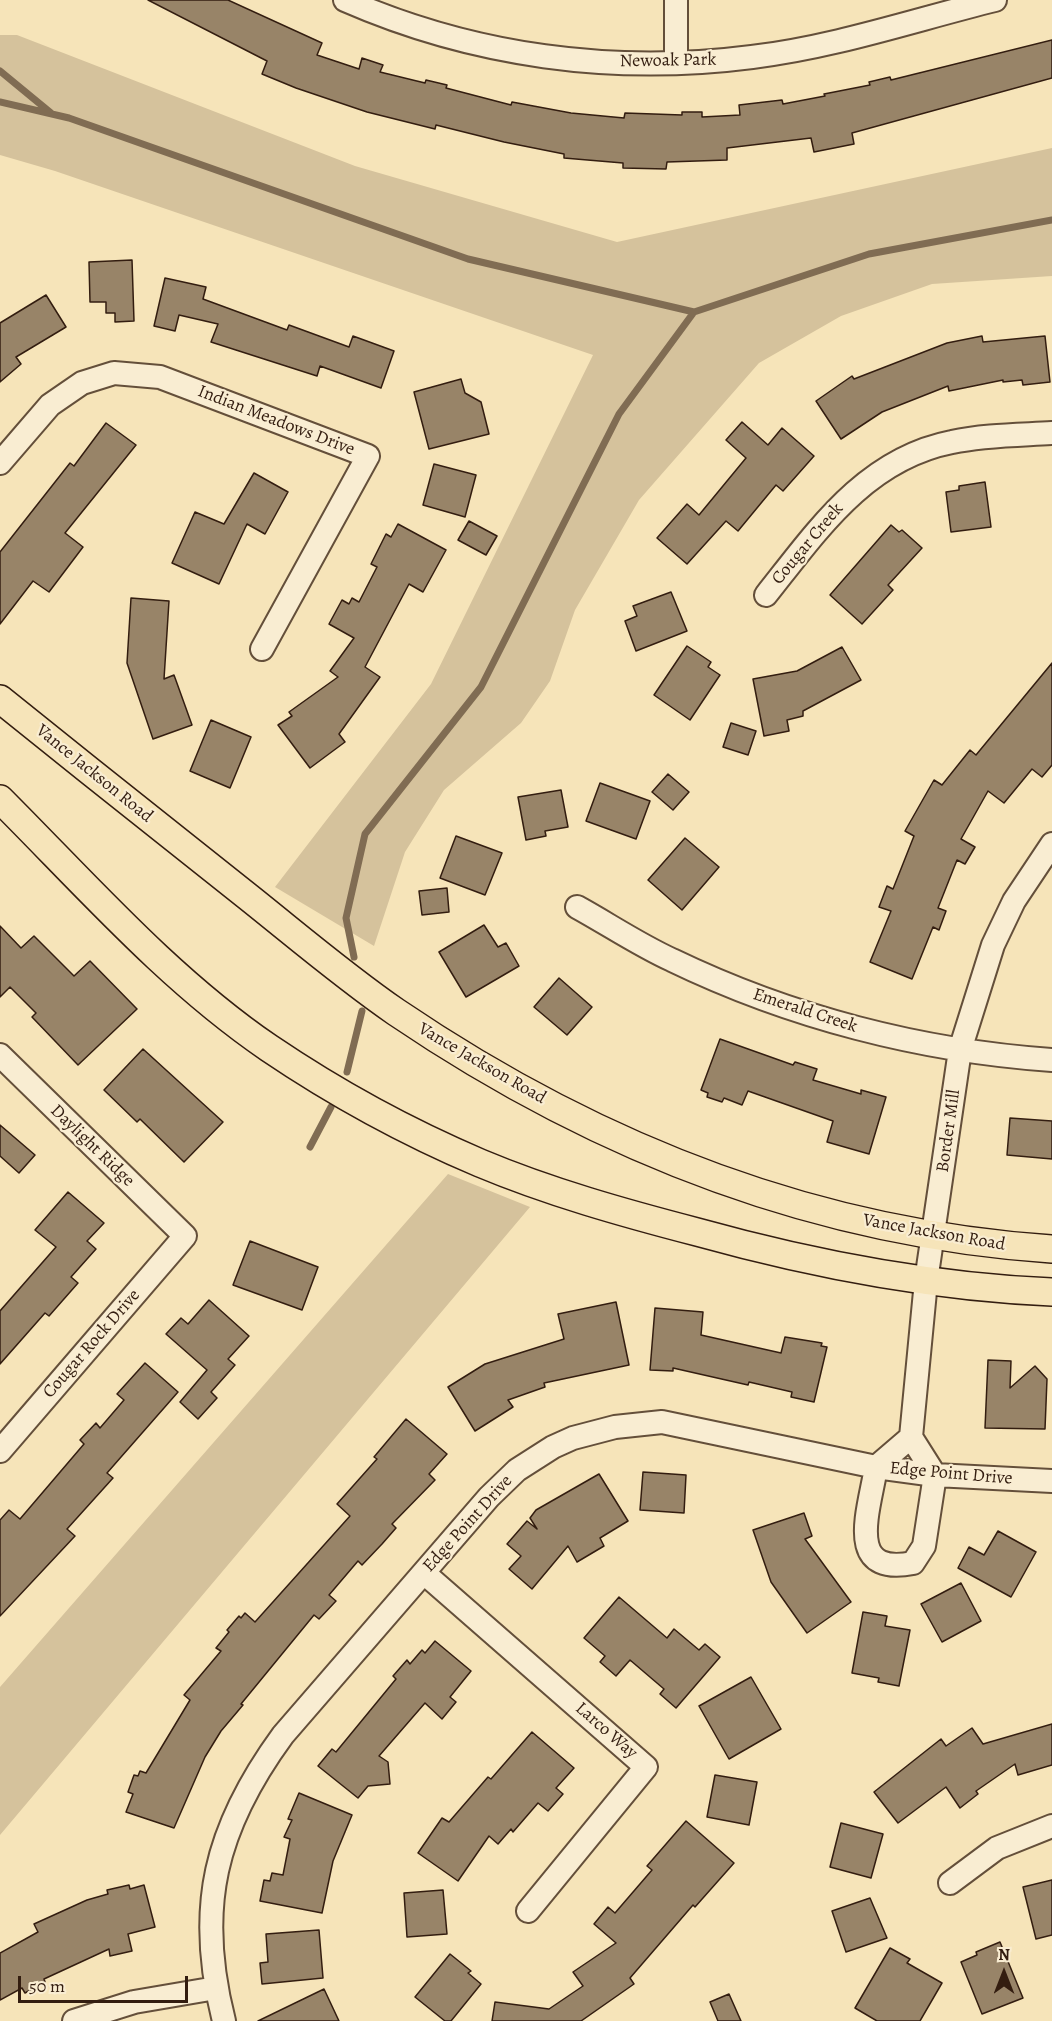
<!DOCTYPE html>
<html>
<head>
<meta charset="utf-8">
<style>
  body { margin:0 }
  #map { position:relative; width:1052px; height:2021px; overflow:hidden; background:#f6e4b9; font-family:Alegreya,serif }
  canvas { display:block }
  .north { position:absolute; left:974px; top:1943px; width:60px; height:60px; -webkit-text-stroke:4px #f9edd2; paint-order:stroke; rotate:0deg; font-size:16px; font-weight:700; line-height:24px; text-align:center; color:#331d10 }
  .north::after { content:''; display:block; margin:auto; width:21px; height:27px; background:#331d10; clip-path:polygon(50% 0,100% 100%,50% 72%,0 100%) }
  .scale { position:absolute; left:18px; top:1976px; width:170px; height:27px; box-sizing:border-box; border:3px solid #331d10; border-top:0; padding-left:8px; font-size:18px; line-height:21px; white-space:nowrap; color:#331d10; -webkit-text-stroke:4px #f9edd2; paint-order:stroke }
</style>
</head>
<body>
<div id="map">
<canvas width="1052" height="2021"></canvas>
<div class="north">N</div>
<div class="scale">50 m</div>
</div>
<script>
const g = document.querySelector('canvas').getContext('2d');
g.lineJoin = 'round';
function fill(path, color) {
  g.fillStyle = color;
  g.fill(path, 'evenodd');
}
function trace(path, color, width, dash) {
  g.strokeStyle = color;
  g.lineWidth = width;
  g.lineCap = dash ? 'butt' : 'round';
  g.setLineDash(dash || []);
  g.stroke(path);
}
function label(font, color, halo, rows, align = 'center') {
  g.font = font + ' Alegreya,serif';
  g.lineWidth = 4.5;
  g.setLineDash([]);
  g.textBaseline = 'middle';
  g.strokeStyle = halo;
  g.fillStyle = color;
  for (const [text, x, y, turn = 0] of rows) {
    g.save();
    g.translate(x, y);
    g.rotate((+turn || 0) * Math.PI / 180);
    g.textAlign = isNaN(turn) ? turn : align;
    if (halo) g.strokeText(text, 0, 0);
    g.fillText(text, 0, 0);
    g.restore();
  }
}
const green = new Path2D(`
  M0,35H17L355,166L617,242L1052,148V276L932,284L841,316L759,363L639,500L575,610L550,681L521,723L444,790L405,852L374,946L275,887L431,684L593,355L55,171L0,155Z
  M448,1174L530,1207L0,1835V1687Z`);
const stream = new Path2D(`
  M0,71L51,113
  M0,102L69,118L468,259L694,312
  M354,957L346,918L365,834L481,687L619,414L694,312L869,254L1052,220
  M347,1072L362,1011
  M310,1147L331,1107`);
const building = new Path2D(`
  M148,0H228L322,43L317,55L359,69L362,58L383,65L380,72L425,83L426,80L447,85L446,88L511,105L512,102L571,113L624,118L625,113L682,115V112H702V117L740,115L739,105L782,100L783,104L825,96L824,94L870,85L869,82L890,77L891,80L1052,40V78L852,133L854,144L814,152L811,138L727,148V160L667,162L666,169L623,168V163L564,158V154L504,142L436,125L435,129L367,112L296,88L262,74L267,61Z
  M132,260L134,321L115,322V313H106V302H90L89,262Z
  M165,278L206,287L203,299L287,330L289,325L349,347L353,336L394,351L381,388L320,366L317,376L211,342L218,324L179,315L175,331L154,326Z
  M46,295L66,327L16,357L21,364L0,382V323Z
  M982,336L983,342L1045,336L1050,382L1023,385L1022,380L1003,382V380L949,391L948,386L882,412L841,439L816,401L852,376L854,379L947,343Z
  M461,379L465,393L481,402L489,434L429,449L414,392Z
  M742,422L768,445L782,428L814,456L783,491L776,485L738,531L726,521L687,564L657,538L687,504L699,515L746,458L726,440Z
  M106,423L136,445L65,533L83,547L49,592L33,581L0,624V552L70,463L74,466Z
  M434,464L476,475L465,517L423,505Z
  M254,473L288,492L265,534L247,524L219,584L172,563L195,512L224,524Z
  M985,482L991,527L951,532L946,492L959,490V486Z
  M469,521L497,536L486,555L458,540Z
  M398,524L446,550L423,592L409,584L365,667L380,677L339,734L345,742L310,768L278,725L292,716L289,712L338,677L330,671L354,638L329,624L342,600L349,604L352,598L359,602L377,567L371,564L386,534L391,537Z
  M891,525L899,532L902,530L922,548L888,585L893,590L862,624L830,595Z
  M671,592L687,631L636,651L625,621L637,616L633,606Z
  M131,598L169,601L164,679L174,675L192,725L153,739L127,663Z
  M687,646L711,662L708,667L720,675L690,720L654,695Z
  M842,647L861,680L803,711V716L787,720L789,731L764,736L753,679L797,671Z
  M1052,663V765L1042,777L1032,769L1004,803L988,791L961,839L975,847L965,864L957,860L938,908L946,911L939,930L933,927L912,979L870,962L891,911L879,907L887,886L893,889L914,836L905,831L934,780L942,785L970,750L976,755Z
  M211,720L251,737L230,788L190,771Z
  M731,723L756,731L748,755L723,747Z
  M668,774L689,792L673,810L652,792Z
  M600,783L650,801L636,839L586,821Z
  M561,790L568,827L545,831L546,836L526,840L518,797Z
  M456,836L502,853L485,895L440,878Z
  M685,838L719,867L682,910L648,880Z
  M447,888L449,912L422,915L419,891Z
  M484,925L498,947L506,943L519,966L466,997L439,952Z
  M0,926L21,948L34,936L74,976L90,961L137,1009L78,1065L32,1017L36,1013L10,987L0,997Z
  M559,978L592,1007L567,1035L534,1007Z
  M720,1039L793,1065L795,1062L817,1069L813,1080L861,1094V1090L886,1097L869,1154L827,1142L833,1121L748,1091L742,1105L724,1098L722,1102L707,1097L708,1093L701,1090Z
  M143,1049L223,1122L184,1162L140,1119L137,1122L104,1090Z
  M1010,1118L1052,1121V1159L1007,1155Z
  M0,1125L35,1155L19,1173L0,1156Z
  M68,1192L104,1223L87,1241L96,1249L71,1277L78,1283L49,1316L45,1313L0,1364V1311L56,1247L35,1230Z
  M250,1241L318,1267L302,1310L233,1285Z
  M209,1300L249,1336L228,1359L235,1365L211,1392L217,1398L198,1419L180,1402L207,1370L166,1334L181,1318L188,1324Z
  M616,1302L629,1365L544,1383L545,1387L508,1400L513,1407L475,1431L448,1387L485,1364L564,1339L558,1314Z
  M655,1308L703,1312L701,1335L781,1353L785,1337L822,1343L821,1346L827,1347L814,1402L791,1397L792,1392L749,1382L748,1385L673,1368V1371L650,1370Z
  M988,1360L1011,1361L1010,1388L1035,1366L1047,1379L1045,1429L985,1428Z
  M145,1363L178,1392L107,1473L113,1478L67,1529L75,1536L0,1616V1520L9,1510L20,1519L84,1444L80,1440L96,1423L100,1428L124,1400L117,1394Z
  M406,1419L447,1454L429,1474L435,1480L392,1524L396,1528L382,1544L362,1565L358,1561L329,1595L336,1601L319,1619L314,1615L241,1704L243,1705L221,1731L205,1757L174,1828L126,1812L133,1794L128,1792L134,1775L138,1776L140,1771L146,1773L190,1700L184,1695L221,1651L216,1648L229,1632L227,1630L239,1616L241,1618L245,1613L255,1622L350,1516L337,1504L377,1459L374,1457Z
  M643,1472L686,1475L684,1513L640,1510Z
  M599,1474L628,1521L600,1538L604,1546L577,1562L568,1546L532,1589L509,1569L521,1556L507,1544L527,1521L537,1529L530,1518L536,1510Z
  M804,1513L812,1536L805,1539L851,1602L807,1633L771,1582L753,1530Z
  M998,1531L1036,1552L1011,1597L958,1568L969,1547L984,1555Z
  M961,1583L981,1621L942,1642L921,1604Z
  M619,1597L667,1638L674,1629L699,1650L705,1644L720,1657L676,1708L660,1694L664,1689L630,1660L616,1676L600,1662L605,1656L584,1638Z
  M863,1612L887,1616L885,1626L910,1630L899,1686L878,1682L879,1678L852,1673Z
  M435,1641L471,1671L450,1697L456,1702L442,1719L425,1703L379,1756L388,1762L390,1784L368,1786L358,1798L318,1766L332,1749L336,1752L396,1679L393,1676L407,1660L410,1664L422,1650L425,1653Z
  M751,1677L781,1729L729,1759L699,1706Z
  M1052,1724V1765L1018,1775L1015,1764L976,1791L978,1794L960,1808L946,1787L898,1823L874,1792L941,1739L946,1746L972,1728L983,1744Z
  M532,1732L574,1768L556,1788L563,1794L548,1811L538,1803L513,1832L511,1829L498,1844L489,1836L458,1881L418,1853L442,1818L449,1822L488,1777L491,1779Z
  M715,1775L757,1782L749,1825L707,1817Z
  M299,1793L352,1815L333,1861L322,1913L260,1901L264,1880L270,1881L272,1873L283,1875L290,1839L284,1837L292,1820L288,1819Z
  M686,1821L734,1863L695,1907L693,1905L630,1978L634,1984L581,2021H492L495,2002L549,2009L583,1986L573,1972L616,1943L594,1924L608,1907L615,1913L652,1870L647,1866Z
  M841,1823L883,1834L871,1878L830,1867Z
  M1052,1880V1935L1036,1939L1023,1887Z
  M129,1885L130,1889L144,1885L155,1927L128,1934L132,1951L110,1956L109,1949L44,1979L45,1982L25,1993L22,1988L0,2000V1953L38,1932L34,1924L87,1900L108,1894L107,1890Z
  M443,1890L447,1934L407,1937L404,1893Z
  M870,1898L887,1938L846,1952L832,1911Z
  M319,1930L323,1978L262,1984L260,1963L268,1962L266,1934Z
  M1000,1942L1023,1998L982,2014L961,1962L977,1955L976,1952Z
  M890,1948L910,1959L907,1963L942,1983L920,2021H877L855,2008Z
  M450,1954L471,1971L468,1973L481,1984L451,2021H445L415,1997Z
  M324,1989L339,2021H258Z
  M729,1994L741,2021H718L710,2002Z`);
const minor = new Path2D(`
  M345,0C473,56 613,75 752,57C835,47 914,20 995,0
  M676,0V63
  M0,463L50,405L82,383L114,373L160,377L368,456L262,649
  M766,595C817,531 865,459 952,442C984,435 1019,435 1052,433
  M577,907C608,924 639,945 672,960C790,1017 921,1051 1052,1060
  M0,1055L185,1236L0,1451
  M911,1437L876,1467C870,1508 843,1577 913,1563L924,1546L935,1475L911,1437L926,1281L960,1050L993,945L1014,901L1052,844
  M424,1573L646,1767L528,1911
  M950,1883L997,1848L1052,1826
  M74,2021L134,2002L216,1988
  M224,2021C195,1908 215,1828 283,1735L489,1497L517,1470L553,1447L573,1438L615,1427L662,1422L876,1467L935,1475L1052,1481`);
const major = new Path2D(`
  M0,699C82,765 165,831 247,896C296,935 345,977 396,1012C595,1147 811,1233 1052,1249
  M0,799C86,885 168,979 269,1048C334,1092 407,1132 480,1163C549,1192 624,1213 697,1232C812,1264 932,1287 1052,1292`);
const streetNames = [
  ["Newoak Park",668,61,-1],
  ["Indian Meadows Drive",276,421,21],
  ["Cougar Creek",808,544,-50],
  ["Vance Jackson Road",94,774,39],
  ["Emerald Creek",805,1011,18],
  ["Vance Jackson Road",482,1064,30],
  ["Border Mill",949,1131,-82],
  ["Daylight Ridge",92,1146,44],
  ["Vance Jackson Road",934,1233,10],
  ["Cougar Rock Drive",92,1344,-49],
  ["Edge Point Drive",951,1474,5],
  ["Edge Point Drive",468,1524,-48],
  ["Larco Way",606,1731,41]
];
fill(green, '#d5c29c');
trace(stream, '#806c53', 7);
fill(building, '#988468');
trace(building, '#331d10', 1.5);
trace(minor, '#644f3a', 26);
trace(major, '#331d10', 30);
trace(minor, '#f9edd2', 22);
trace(major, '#f6e4b9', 27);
label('18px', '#331d10', '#f9edd2', streetNames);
</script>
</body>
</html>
